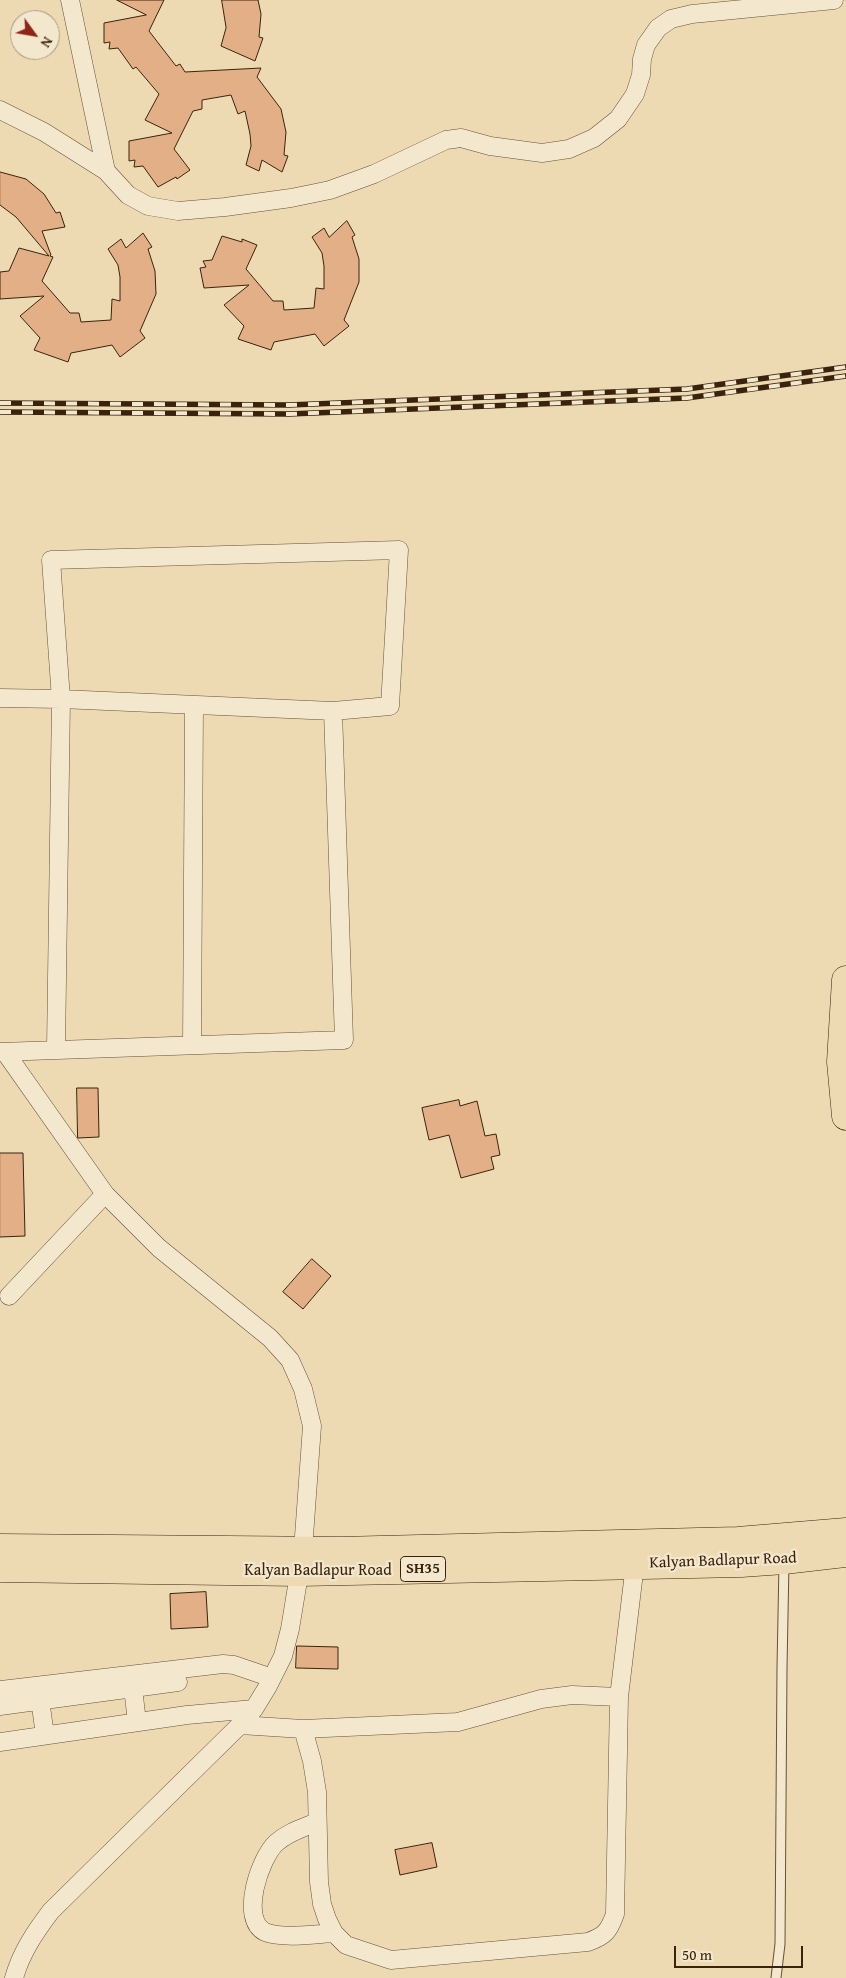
<!DOCTYPE html>
<html>
<head>
<meta charset="utf-8">
<style>
  body { margin:0 }
  #map { position:relative; width:846px; height:1978px; overflow:hidden; background:#eddab3; font-family:"Gentium Book Plus",serif }
  canvas { display:block }
  .north { position:absolute; left:10px; top:10px; width:50px; height:50px; box-sizing:border-box; background:#f3e7ce; border:1px solid #a99981; border-radius:50%; rotate:122deg; font-size:14px; font-weight:700; line-height:20px; text-align:center; color:#3a230d }
  .north::after { content:''; display:block; margin:auto; width:18px; height:22px; background:#8f2418; clip-path:polygon(50% 0,100% 100%,50% 72%,0 100%) }
  .scale { position:absolute; left:674px; top:1946px; width:129px; height:22px; box-sizing:border-box; border:2px solid #3a230d; border-top:0; padding-left:6px; font-size:15px; line-height:18px; white-space:nowrap; color:#3a230d; -webkit-text-stroke:4px #f3e7ce; paint-order:stroke }
</style>
</head>
<body>
<div id="map">
<canvas width="846" height="1978"></canvas>
<div class="north">N</div>
<div class="scale">50 m</div>
</div>
<script>
const g = document.querySelector('canvas').getContext('2d');
g.lineJoin = 'round';
function fill(path, color) {
  g.fillStyle = color;
  g.fill(path, 'evenodd');
}
function trace(path, color, width, dash) {
  g.strokeStyle = color;
  g.lineWidth = width;
  g.lineCap = dash ? 'butt' : 'round';
  g.setLineDash(dash || []);
  g.stroke(path);
}
function label(font, color, halo, rows, align = 'center') {
  g.font = font + ' "Gentium Book Plus",serif';
  g.lineWidth = 4.5;
  g.setLineDash([]);
  g.textBaseline = 'middle';
  g.strokeStyle = halo;
  g.fillStyle = color;
  for (const [text, x, y, turn = 0] of rows) {
    g.save();
    g.translate(x, y);
    g.rotate((+turn || 0) * Math.PI / 180);
    g.textAlign = isNaN(turn) ? turn : align;
    if (halo) g.strokeText(text, 0, 0);
    g.fillText(text, 0, 0);
    g.restore();
  }
}
const building = new Path2D(`
  M117,0H164L149,31L176,66L180,64L185,72L261,68L257,77L281,109L286,132L284,155L288,156L282,172L262,160L259,171L246,165L251,146L250,134L245,111L238,114L231,95L202,100V109L193,111L174,149L190,170L177,179L176,177L158,187L143,166L134,167L135,160L129,161V141L172,133L145,120L159,94L136,67L133,69L118,48L109,49L110,42L104,43V23L146,15Z
  M222,0H258L261,14L259,37L263,38L255,61L221,46L226,28Z
  M0,172L26,179L44,194L56,213L60,212L65,227L42,231L51,255L50,256L53,257L42,281L70,313H79L81,322L111,320L112,299L120,301V277L118,265L108,249L121,239L126,248L143,233L152,247L148,249L155,271L156,294L140,331L145,338L120,357L112,345L71,353L68,362L34,350L40,338L20,316L44,296L0,299V272L9,271L19,248L49,256L16,217L0,205Z
  M347,221L355,235L352,237L359,259V282L344,320L349,326L324,346L315,334L274,342L271,350L238,339L244,326L224,305L249,285L204,288L200,268L206,267L203,261L212,260L222,236L242,242V239L257,245L246,269L273,301H283L284,310L314,308L316,288L324,289V266L322,253L312,237L324,228L329,237Z
  M77,1088H98L99,1137L78,1138Z
  M459,1100L460,1106L477,1101L485,1136L496,1134L500,1155L491,1157L494,1169L461,1178L449,1135L429,1140L422,1108Z
  M0,1153H23L25,1236L0,1237Z
  M312,1259L331,1276L303,1309L283,1292Z
  M206,1592L208,1627L171,1629L170,1594Z
  M297,1646L338,1647V1669L296,1668Z
  M432,1843L437,1867L400,1875L395,1850Z`);
const service = new Path2D(`
  M776,1978L780,1944L782,1668L784,1563`);
const minor = new Path2D(`
  M70,0L106,171L128,195L148,206L178,211L225,207L291,198L330,190L374,174L446,140L461,138L490,146L542,153L569,149L594,138L618,119L635,94L641,75L642,59L646,45L658,28L671,19L692,14L834,0
  M0,110L44,132L106,171
  M0,698L61,699L333,711L390,706L399,550L51,560L61,699L56,1049
  M192,1045L194,705
  M0,1052L344,1040L333,711
  M5,1052L105,1194L159,1248L270,1338L290,1360L303,1389L312,1426L303,1550L290,1629L283,1656L268,1686L254,1709L240,1725L51,1911C35,1932 21,1953 14,1978
  M9,1296L105,1194
  M133,1688L137,1722
  M0,1690L223,1664L234,1665L272,1678
  M40,1700L45,1735
  M0,1706L178,1682
  M240,1725L303,1729L458,1722L541,1699L572,1695L619,1697
  M303,1729L312,1761L317,1792L319,1882L322,1904L327,1919L334,1933L346,1945L391,1960L588,1942C605,1936 609,1931 615,1914L619,1697L636,1556
  M0,1742L187,1715L254,1709
  M317,1822C303,1828 288,1832 276,1843C260,1858 239,1919 265,1932C282,1939 316,1934 334,1933`);
const primary = new Path2D(`
  M846,980L841,1062L846,1116
  M0,1548L340,1551L738,1541L846,1532
  M0,1568L300,1572L741,1563L784,1560L846,1553`);
const rail = new Path2D(`
  M0,403L289,405L687,389L846,367
  M0,412L289,414L687,398L846,376`);
const shields = [
  [423,1569,45]
];
const shieldNames = [
  ["SH35",423,1569]
];
const streetNames = [
  ["Kalyan Badlapur Road",723,1561,-2],
  ["Kalyan Badlapur Road",318,1571]
];
fill(building, '#e3af87');
trace(building, '#3a230d', 1);
trace(service, '#675136', 11);
trace(minor, '#675136', 19);
trace(primary, '#3a230d', 29);
trace(service, '#f3e7ce', 9);
trace(minor, '#f3e7ce', 18);
trace(primary, '#eddab3', 28);
trace(rail, '#3a230d', 5.5);
trace(rail, '#f3e7ce', 4, [11]);
for (const [x, y, w] of shields) {
  const box = new Path2D();
  box.roundRect(x - w / 2, y - 12.5, w, 25, 4);
  g.fillStyle = '#f3e7ce';
  g.fill(box);
  trace(box, '#3a230d', 1);
}
label('bold 15px', '#3a230d', null, shieldNames);
label('16px', '#3a230d', '#f3e7ce', streetNames);
</script>
</body>
</html>
